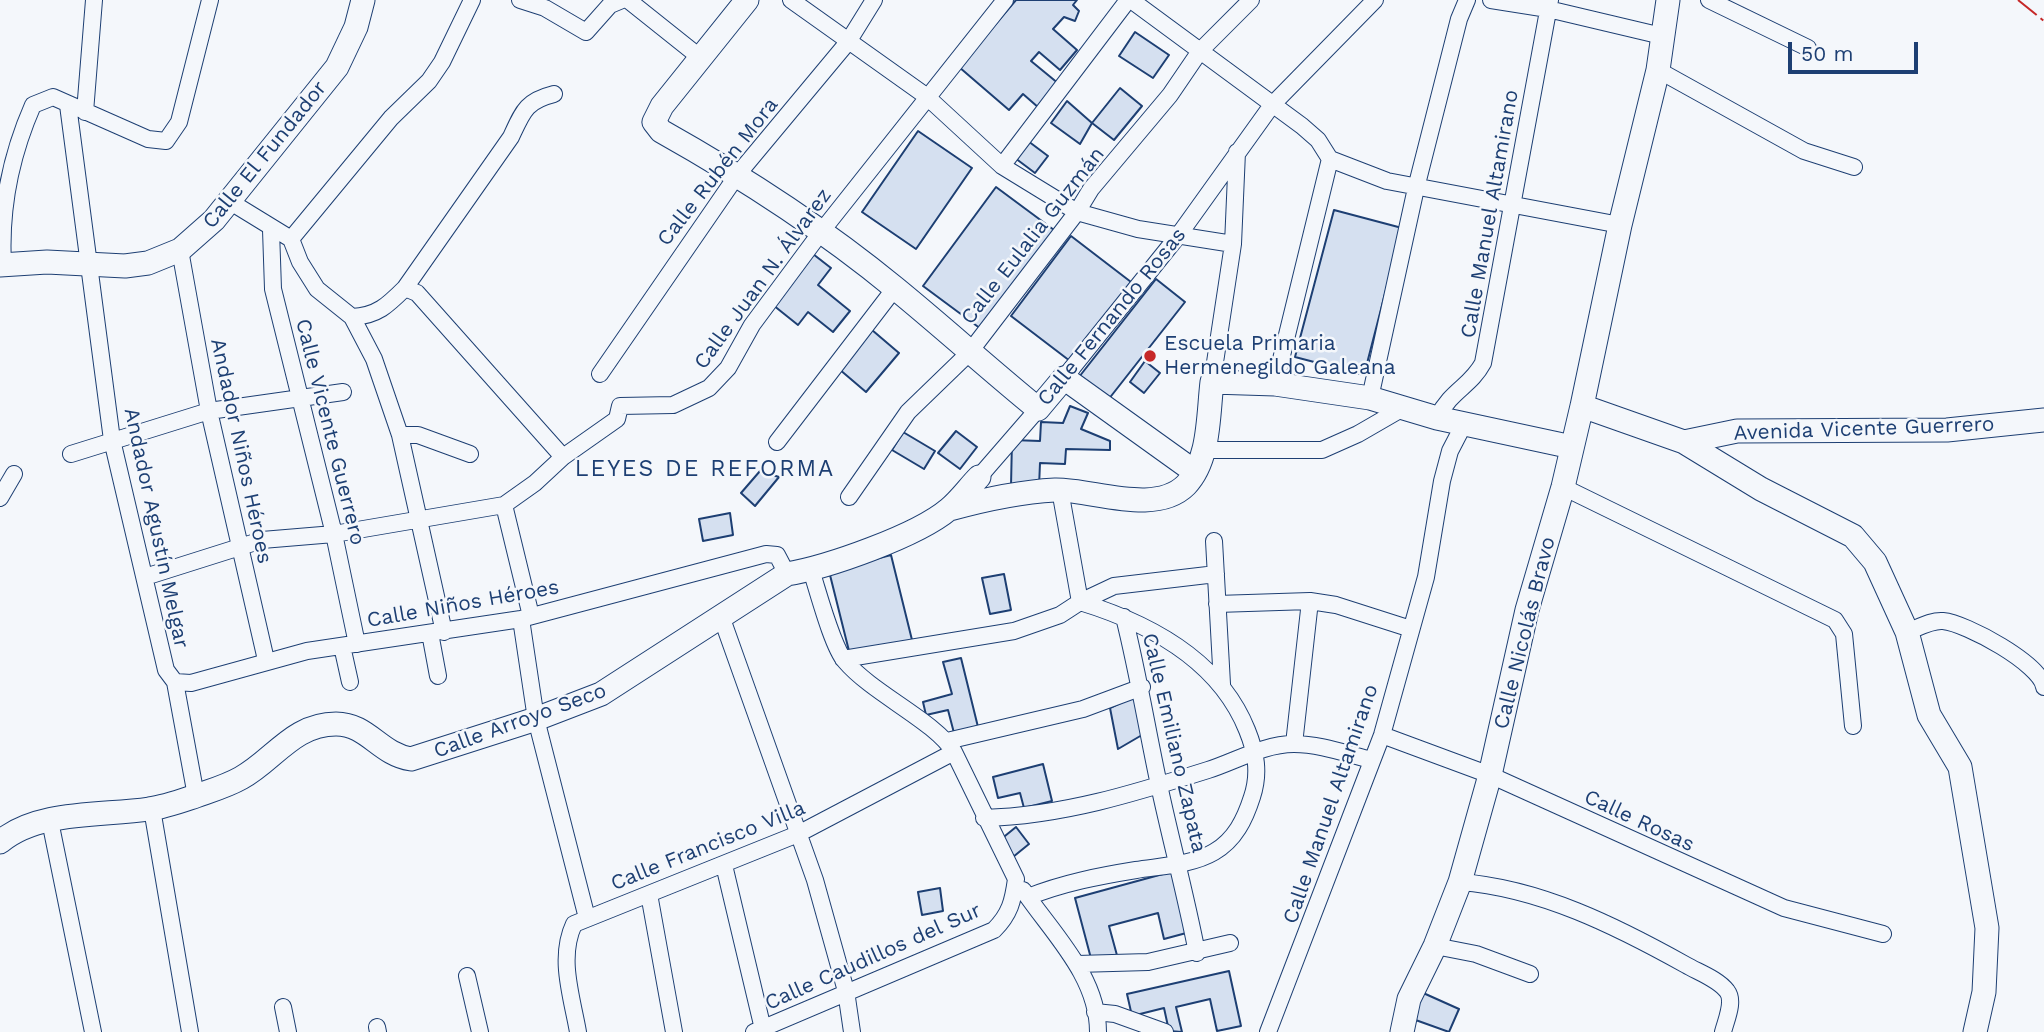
<!DOCTYPE html>
<html>
<head>
<meta charset="utf-8">
<style>
  body { margin:0 }
  #map { position:relative; width:2044px; height:1032px; overflow:hidden; background:#f4f7fb; font-family:"Work Sans",sans-serif }
  canvas { display:block }
  .scale { position:absolute; left:1788px; top:42px; width:130px; height:32px; box-sizing:border-box; border:4px solid #1d3f73; border-top:0; padding-left:9px; font-size:21px; line-height:24px; white-space:nowrap; color:#1d3f73; -webkit-text-stroke:5px #f4f7fb; paint-order:stroke }
</style>
</head>
<body>
<div id="map">
<canvas width="2044" height="1032"></canvas>
<div class="scale">50 m</div>
</div>
<script>
const g = document.querySelector('canvas').getContext('2d');
g.lineJoin = 'round';
function fill(path, color) {
  g.fillStyle = color;
  g.fill(path, 'evenodd');
}
function trace(path, color, width, dash) {
  g.strokeStyle = color;
  g.lineWidth = width;
  g.lineCap = dash ? 'butt' : 'round';
  g.setLineDash(dash || []);
  g.stroke(path);
}
function label(font, color, halo, rows, align = 'center') {
  g.font = font + ' "Work Sans",sans-serif';
  g.lineWidth = 5;
  g.setLineDash([]);
  g.textBaseline = 'middle';
  g.strokeStyle = halo;
  g.fillStyle = color;
  for (const [text, x, y, turn = 0] of rows) {
    g.save();
    g.translate(x, y);
    g.rotate((+turn || 0) * Math.PI / 180);
    g.textAlign = isNaN(turn) ? turn : align;
    if (halo) g.strokeText(text, 0, 0);
    g.fillText(text, 0, 0);
    g.restore();
  }
}
const building = new Path2D(`
  M1016,0H1077L1073,5L1079,11L1075,21L1064,17L1053,29L1077,50L1060,70L1039,52L1031,61L1059,84L1039,108L1023,94L1009,110L959,67Z
  M1135,32L1169,55L1153,78L1119,56Z
  M1120,88L1142,106L1114,140L1092,123Z
  M1067,101L1092,123L1080,144L1051,123Z
  M918,131L972,168L916,249L862,212Z
  M1028,141L1048,156L1035,173L1015,158Z
  M996,187L1054,230L981,329L923,286Z
  M1334,210L1402,228L1364,375L1295,357Z
  M1071,236L1131,282L1070,361L1011,316Z
  M813,254L831,268L818,285L850,311L833,332L808,312L798,325L773,305Z
  M1156,279L1185,302L1108,400L1079,377Z
  M872,330L899,353L866,392L839,369Z
  M1145,361L1160,373L1144,393L1130,382Z
  M1070,406L1088,413L1081,429L1110,441V450L1066,449L1065,464L1040,463L1039,487L1011,486L1012,440L1040,441L1041,422L1063,423Z
  M956,431L977,447L960,469L938,453Z
  M903,432L935,451L924,469L892,450Z
  M760,471L779,477L755,506L741,493Z
  M730,513L733,535L703,541L699,519Z
  M891,555L913,644L851,659L829,571Z
  M1004,574L1011,610L990,614L982,578Z
  M961,658L978,727L954,733L948,710L926,715L923,702L952,694L943,662Z
  M1135,696L1142,735L1118,749L1110,708Z
  M1043,764L1052,801L1024,808L1020,793L998,798L993,777Z
  M1016,827L1029,844L1013,857L1000,840Z
  M1174,871L1190,932L1164,939L1158,913L1109,926L1118,959L1093,966L1075,898Z
  M940,888L943,911L922,915L918,892Z
  M1229,971L1241,1026L1217,1031L1210,999L1176,1007L1182,1032L1169,1031L1164,1008L1132,1016L1127,994Z
  M1421,992L1459,1009L1449,1032L1410,1018Z`);
const street = new Path2D(`
  M520,0L545,8L586,32L610,5L622,0
  M628,0L702,59
  M791,0L926,96L1002,166L1077,212L1138,229L1233,244
  M1131,0L1302,126L1318,140L1330,159L1387,181L1620,225
  M1491,0L1548,9L1662,36
  M1709,0L1808,48
  M1658,70L1804,151L1854,167
  M68,105L112,440L166,670L175,682L196,796
  M85,112L94,0
  M1002,166L1128,0
  M229,201L291,239L300,262L317,289L352,317L374,359L400,435L444,632
  M271,230L273,289L334,534L357,644
  M291,239L391,118L429,81L442,62L472,0
  M180,250L209,411L266,660
  M3,264C0,209 11,155 33,105L53,97L148,139L166,141L179,122L210,0
  M405,288L417,293L563,457
  M352,317C377,316 388,305 405,288L511,137C523,111 526,101 554,94
  M600,374L738,174L848,42L874,0
  M1064,378L1178,236L1272,105L1375,0
  M1212,382L1233,244L1237,152
  M1275,384L1330,159
  M1370,398L1416,188L1459,19L1467,0
  M1437,418C1452,389 1470,387 1483,363L1550,0
  M400,435H418L470,454
  M777,442L895,288
  M1204,450H1322L1358,434L1403,408
  M71,454L209,411L343,392
  M979,477L1038,409
  M1563,487L1835,620L1844,634L1853,726
  M849,497L908,412L969,353L1077,212L1091,189L1170,95L1200,51L1251,0
  M0,498L14,474
  M504,505L531,616
  M1214,541L1222,684
  M145,577L262,540L334,534L504,505L535,483L563,457L617,419L620,406L673,405L709,388L728,368L752,325L821,232L1005,0
  M1217,604L1310,601L1336,605L1411,629
  M721,616L815,880L846,991L852,1032
  M1124,617C1138,673 1147,729 1159,785C1171,841 1186,896 1197,953
  M521,619L536,719L587,918
  M1907,632C1918,628 1931,620 1943,621C1966,623 2041,664 2044,687
  M430,633L438,676
  M342,646L350,682
  M843,659L1014,631L1060,615L1080,602L1114,586L1216,574
  M175,682L191,683L307,651L521,619L766,554L777,555L787,574
  M1382,735L1490,775L1784,908L1883,934
  M947,741L1083,709L1142,687
  M1294,744L1310,601
  M152,809L190,1032
  M984,818C1062,816 1135,793 1208,770C1236,761 1264,744 1294,744C1320,744 1347,754 1372,760
  M50,821L93,1032
  M724,865L763,1029
  M1460,882C1540,888 1616,926 1686,965C1698,972 1718,979 1727,991C1735,1001 1726,1020 1723,1032
  M1023,890C1052,933 1098,976 1098,1032
  M649,894L674,1032
  M1028,897C1063,883 1099,876 1136,870C1161,866 1192,865 1214,852C1235,840 1245,819 1252,797C1260,773 1256,752 1247,730C1219,660 1149,623 1080,602L1060,490
  M1435,946L1476,954L1530,974
  M1077,964L1148,962L1230,943
  M467,976L480,1032
  M283,1007L288,1032
  M1095,1012L1115,1014L1165,1032
  M377,1027L378,1032
  M578,1032C572,997 558,958 574,924L798,834L954,752
  M754,1032L994,930C1010,914 1013,901 1016,879L954,752C935,721 873,694 845,661C832,646 818,591 811,570
  M1268,1032L1382,735L1426,577L1442,481L1450,451L1464,424`);
const secondary = new Path2D(`
  M747,0L662,106L654,122L661,131C743,177 822,228 895,288C944,328 990,370 1038,409L1064,378L1195,472
  M0,265L47,262L125,266L148,263L180,250L214,220L337,67L356,27L363,0
  M1582,406L1684,442L1761,489L1853,536L1875,562L1907,632L1929,715L1960,767L1987,928L1984,992L1975,1032
  M1684,442L1737,431L1947,430L2044,420
  M950,509C986,499 1018,492 1055,490C1092,489 1155,516 1186,485C1210,460 1208,415 1212,382L1275,384L1370,398L1437,418L1572,447
  M0,842C38,810 102,816 149,809C165,807 181,801 196,796C210,791 227,786 241,778C274,760 293,724 336,724C368,724 379,754 411,759L536,719L601,694L787,574C828,567 917,536 949,509C960,500 969,487 979,477
  M1402,1032L1409,999L1435,946L1460,882L1490,775L1527,610L1563,487L1582,406L1620,225L1658,70L1668,0`);
const power = new Path2D(`
  M2018,0L2044,21`);
const markers = [
  [1150,356,7,"#c62828"]
];
const streetNames = [
  ["Calle El Fundador",265,155,-51],
  ["Calle Rubén Mora",718,172,-52],
  ["Calle Manuel Altamirano",1490,214,-80],
  ["Calle Eulalia Guzmán",1033,236,-52],
  ["Calle Juan N. Álvarez",763,279,-54],
  ["Calle Fernando Rosas",1112,317,-51],
  ["Avenida Vicente Guerrero",1864,429,-2],
  ["Calle Vicente Guerrero",330,432,76],
  ["Andador Niños Héroes",241,451,78],
  ["Andador Agustín Melgar",156,528,78],
  ["Calle Niños Héroes",463,604,-10],
  ["Calle Nicolás Bravo",1525,633,-76],
  ["Calle Arroyo Seco",520,721,-20],
  ["Calle Emiliano Zapata",1174,743,77],
  ["Calle Manuel Altamirano",1331,804,-71],
  ["Calle Rosas",1639,821,25],
  ["Calle Francisco Villa",708,846,-22],
  ["Calle Caudillos del Sur",873,957,-24]
];
const poiNames = [
  ["Escuela Primaria",1164,344],
  ["Hermenegildo Galeana",1164,368]
];
const neighbourhoodNames = [
  ["LEYES DE REFORMA",705,469]
];
fill(building, '#d5e0f0');
trace(building, '#1d3f73', 2);
trace(street, '#1d3f73', 18);
trace(secondary, '#1d3f73', 25);
trace(street, '#f4f7fb', 16);
trace(secondary, '#f4f7fb', 23);
trace(power, '#c62828', 2, [24, 5, 3.5, 5]);
for (const [x, y, r, color] of markers) {
  const dot = new Path2D();
  dot.arc(x, y, r, 0, 2 * Math.PI);
  g.fillStyle = color;
  g.fill(dot);
  trace(dot, '#f4f7fb', 2.5);
}
label('21px', '#1d3f73', '#f4f7fb', streetNames);
label('21px', '#1d3f73', '#f4f7fb', poiNames, 'left');
g.letterSpacing = '2px';
label('23px', '#1d3f73', '#f4f7fb', neighbourhoodNames);
g.letterSpacing = '0px';
</script>
</body>
</html>
